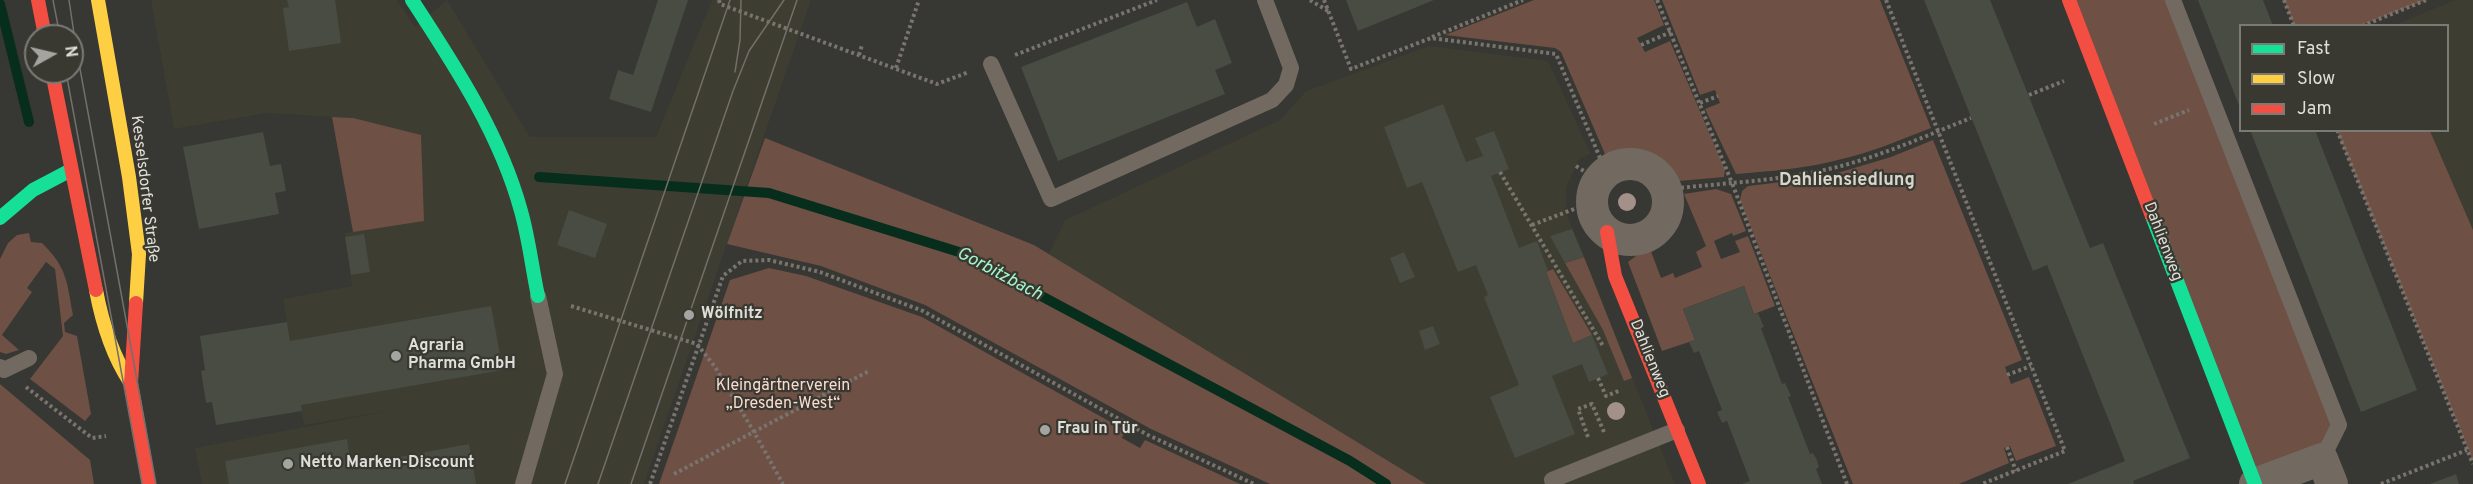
<!DOCTYPE html>
<html>
<head>
<meta charset="utf-8">
<style>
  body { margin:0 }
  #map { position:relative; width:2473px; height:484px; overflow:hidden; background:#373733; font-family:Overpass,sans-serif }
  canvas { display:block }
  .legend { position:absolute; left:2239px; top:24px; width:210px; height:108px; box-sizing:border-box; background:#393831; border:2px solid #7b7b75; margin:0; padding:8px 10px; list-style:none; font-size:18px; color:#dfdfda }
  .legend li { display:flex; align-items:center; gap:12px; height:30px }
  .legend b { width:30px; border:2px solid #7b7b75 }
  .north { position:absolute; left:24px; top:24px; width:60px; height:60px; box-sizing:border-box; background:#393831; border:2px solid #7b7b75; border-radius:50%; rotate:82deg; font-size:16px; font-weight:700; line-height:24px; text-align:center; color:#dfdfda }
  .north::after { content:''; display:block; margin:auto; width:21px; height:27px; background:#a4a4a0; clip-path:polygon(50% 0,100% 100%,50% 72%,0 100%) }
</style>
</head>
<body>
<div id="map">
<canvas width="2473" height="484"></canvas>
<ul class="legend">
<li><b style="height:8px;background:#16e098"></b>Fast</li>
<li><b style="height:8px;background:#ffcf43"></b>Slow</li>
<li><b style="height:8px;background:#f24e42"></b>Jam</li>
</ul>
<div class="north">N</div>
</div>
<script>
const g = document.querySelector('canvas').getContext('2d');
g.lineJoin = 'round';
function fill(path, color) {
  g.fillStyle = color;
  g.fill(path, 'evenodd');
}
function trace(path, color, width, dash) {
  g.strokeStyle = color;
  g.lineWidth = width;
  g.lineCap = dash ? 'butt' : 'round';
  g.setLineDash(dash || []);
  g.stroke(path);
}
function label(font, color, halo, rows, align = 'center') {
  g.font = font + ' Overpass,sans-serif';
  g.lineWidth = 4.5;
  g.setLineDash([]);
  g.textBaseline = 'middle';
  g.strokeStyle = halo;
  g.fillStyle = color;
  for (const [text, x, y, turn = 0] of rows) {
    g.save();
    g.translate(x, y);
    g.rotate((+turn || 0) * Math.PI / 180);
    g.textAlign = isNaN(turn) ? turn : align;
    if (halo) g.strokeText(text, 0, 0);
    g.fillText(text, 0, 0);
    g.restore();
  }
}
const built = new Path2D(`
  M151,0H397L415,27L447,0L530,137H656L712,0H811L644,484H202L195,448L388,411L304,425L283,299L352,286L345,233L424,220L353,118L267,113L174,129Z
  M2455,0H2473V230L2430,131L2448,130V26H2392Z
  M1429,46L1548,61L1591,154L1579,159L1566,188V212L1675,484H1426L1049,254L1065,220L1280,120L1306,91Z`);
const green = new Path2D(`
  M1534,0H1654L1664,25L1637,38L1645,52L1670,41L1725,170L1724,177L1679,181C1660,152 1638,150 1605,154L1561,52L1555,48L1445,35Z
  M1662,0H1880L1931,128C1900,140 1870,153 1838,160C1805,169 1770,171 1736,174L1705,109L1720,103L1715,90L1700,95Z
  M2069,0H2173L2339,425L2322,459L2255,484Z
  M2284,0H2426L2362,25H2294Z
  M332,117L353,118L421,135L424,221L353,232Z
  M2337,131H2430L2473,230V461Z
  M765,138L1034,245L1426,484H1270L1151,429L925,305L821,266L727,244Z
  M1933,140L2022,360L2005,367L2011,384L2029,377L2056,446L2016,461L2010,446L2004,448L2009,463L1959,484H1853L1740,200L1742,191L1748,186L1824,177L1891,157Z
  M1716,189L1731,194L1746,231L1733,236L1732,233L1714,241L1721,259L1740,252L1735,241L1748,236L1775,306L1754,314L1744,286L1683,309L1695,340L1662,351L1628,262L1649,246L1661,278L1673,273L1675,278L1702,267L1696,252L1706,246L1684,194Z
  M29,233L31,242L42,243C67,267 67,282 73,315L64,323L65,332L77,336L91,414L85,421L30,379L63,336L55,269L46,262L27,288L32,292L2,335L19,350L6,354L0,352V259L8,243L17,235Z
  M1584,257L1632,378L1624,381L1603,330L1565,263Z
  M769,268L806,276L922,317L1125,430L1122,438L1140,448L1145,440L1240,484H659L730,280Z
  M1553,269L1592,335L1573,343L1546,272Z
  M0,384L90,460L94,484H0Z`);
const stream = new Path2D(`
  M0,4L29,122
  M539,177L769,193L959,252L1350,461L1386,484`);
const building = new Path2D(`
  M287,0H335L341,43L289,51L283,8L289,7Z
  M658,0H688L651,112L609,99L618,70L633,75Z
  M1346,0H1434L1358,31Z
  M1924,0H1990L2090,248L2103,243L2190,458L2133,481L2134,484H2068L2125,461L2047,265L2033,271Z
  M2198,0H2263L2273,26H2240V108Z
  M1187,2L1197,27L1215,19L1232,63L1215,70L1225,94L1058,161L1021,67Z
  M1443,104L1466,162L1483,156L1475,138L1494,131L1509,169L1491,176L1519,248L1537,241L1548,271L1546,272L1573,343L1592,335L1608,374L1589,382L1582,364L1552,376L1575,434L1515,458L1490,397L1519,385L1484,297L1488,295L1476,265L1458,272L1422,182L1407,188L1384,127Z
  M2250,130H2315L2417,390L2361,412Z
  M263,132L270,166L281,164L286,191L275,193L279,214L199,229L183,147Z
  M569,210L607,224L595,258L557,245Z
  M1572,229L1584,257L1565,263L1550,236Z
  M364,234L370,272L351,275L345,237Z
  M1404,252L1415,277L1400,283L1390,258Z
  M1744,286L1754,314L1758,313L1764,327L1761,328L1782,384L1785,383L1791,396L1788,397L1810,454L1813,453L1817,460L1819,467L1816,469L1822,484H1742L1750,481L1727,421L1722,423L1717,412L1722,410L1699,351L1694,353L1689,342L1695,340L1683,309Z
  M491,306L503,370L301,405L302,411L216,425L212,402L206,403L201,371L205,370L200,336L287,322L290,341Z
  M1433,326L1440,344L1425,350L1419,331Z
  M347,439L351,466L469,444L476,484H229L225,461Z
  M2456,474L2459,484H2430Z`);
const path = new Path2D(`
  M719,0L720,4L937,84L969,72
  M1310,0L1328,11
  M1324,0L1351,69L1431,38L1556,54L1606,172
  M1657,0L1732,183L1667,189
  M1886,0L2065,451L1982,484
  M2284,0L2294,26
  M2362,26L2426,0
  M1432,37L1523,0
  M1641,45L1671,32
  M859,55L862,45
  M1015,55L1157,0
  M896,68L919,0
  M2029,95L2064,81
  M1700,103L1718,96
  M2154,124L2189,110
  M2337,130L2473,464
  M1576,166L1598,180
  M1500,172L1603,346
  M1532,225L1582,206
  M571,306L697,344L715,367L754,432L783,484
  M2007,375L2031,366
  M1598,378L1606,396L1621,390
  M26,387L92,438L106,436
  M1588,437L1578,409L1592,404L1604,432
  M2007,447L2016,471
  M674,474L869,371
  M650,484L723,276L742,261L769,260L820,272L923,311L1148,435L1254,484
  M1847,484L1732,183C1768,180 1806,175 1841,166C1886,154 1928,135 1971,118
  M2381,484L2467,450`);
const lane = new Path2D(`
  M2173,0L2339,425L2322,459
  M991,64L1051,199L1272,100L1286,85L1291,68L1265,0
  M0,367L4,370L29,358
  M1552,480L1677,430
  M523,484L555,374L538,296`);
const street = new Path2D(`
  M1592 202a38 38 0 1 1 76 0a38 38 0 1 1-76 0Z
  M2255,484L2322,459L2332,484`);
const fast = new Path2D(`
  M412,0C455,66 500,134 521,211C529,239 532,268 538,296
  M2152,216L2255,484
  M0,218L33,190L71,170`);
const slow = new Path2D(`
  M98,0L129,177L139,254L136,303
  M96,290C102,322 112,355 130,382`);
const jam = new Path2D(`
  M38,0L45,36
  M2069,0L2152,216
  M52,72L96,290
  M1607,232L1615,276L1699,484
  M136,303L131,383L149,484`);
const tram = new Path2D(`
  M53,0L60,36
  M69,0L76,47L156,484
  M66,72L142,484
  M735,72L740,40L741,0
  M565,484L730,0
  M598,484L733,91L749,51L784,0
  M631,484L797,0`);
const trees = [
  [1627,202],
  [1616,411]
];
const markers = [
  [689,315,6,"#a4a4a0"],
  [396,356,6,"#a4a4a0"],
  [1045,430,6,"#a4a4a0"],
  [288,464,6,"#a4a4a0"]
];
const streetNames = [
  ["Kesselsdorfer Straße",144,189,83],
  ["Dahlienweg",2162,242,69],
  ["Dahlienweg",1649,359,68]
];
const poiNames = [
  ["Wölfnitz",701,315],
  ["Agraria",408,347],
  ["Pharma GmbH",408,365],
  ["Frau in Tür",1057,430],
  ["Netto Marken-Discount",300,464]
];
const parkNames = [
  ["Kleingärtnerverein",783,387],
  ["„Dresden-West“",783,405]
];
const neighbourhoodNames = [
  ["Dahliensiedlung",1847,181]
];
const waterNames = [
  ["Gorbitzbach",999,275,28]
];
fill(built, '#3e3d31');
fill(green, '#6e5045');
trace(stream, '#072e1d', 10);
fill(building, '#484c42');
trace(path, '#79746d', 4, [3, 3]);
trace(lane, '#726a60', 16);
trace(street, '#726a60', 32);
trace(fast, '#16e098', 14);
trace(slow, '#ffcf43', 14);
trace(jam, '#f24e42', 14);
trace(tram, '#736f6a', 1.5);
g.fillStyle = '#a39189';
for (const [x, y] of trees) {
  g.beginPath();
  g.arc(x, y, 9, 0, 2 * Math.PI);
  g.fill();
}
for (const [x, y, r, color] of markers) {
  const dot = new Path2D();
  dot.arc(x, y, r, 0, 2 * Math.PI);
  g.fillStyle = color;
  g.fill(dot);
  trace(dot, '#393831', 2);
}
label('16px', '#dfdfda', '#393831', streetNames);
label('bold 16px', '#dfdfda', '#393831', poiNames, 'left');
label('16px', '#fcdbcf', '#393831', parkNames);
label('bold 18px', '#d8d7ce', '#393831', neighbourhoodNames);
label('italic 18px', '#a4f6cb', '#393831', waterNames);
</script>
</body>
</html>
